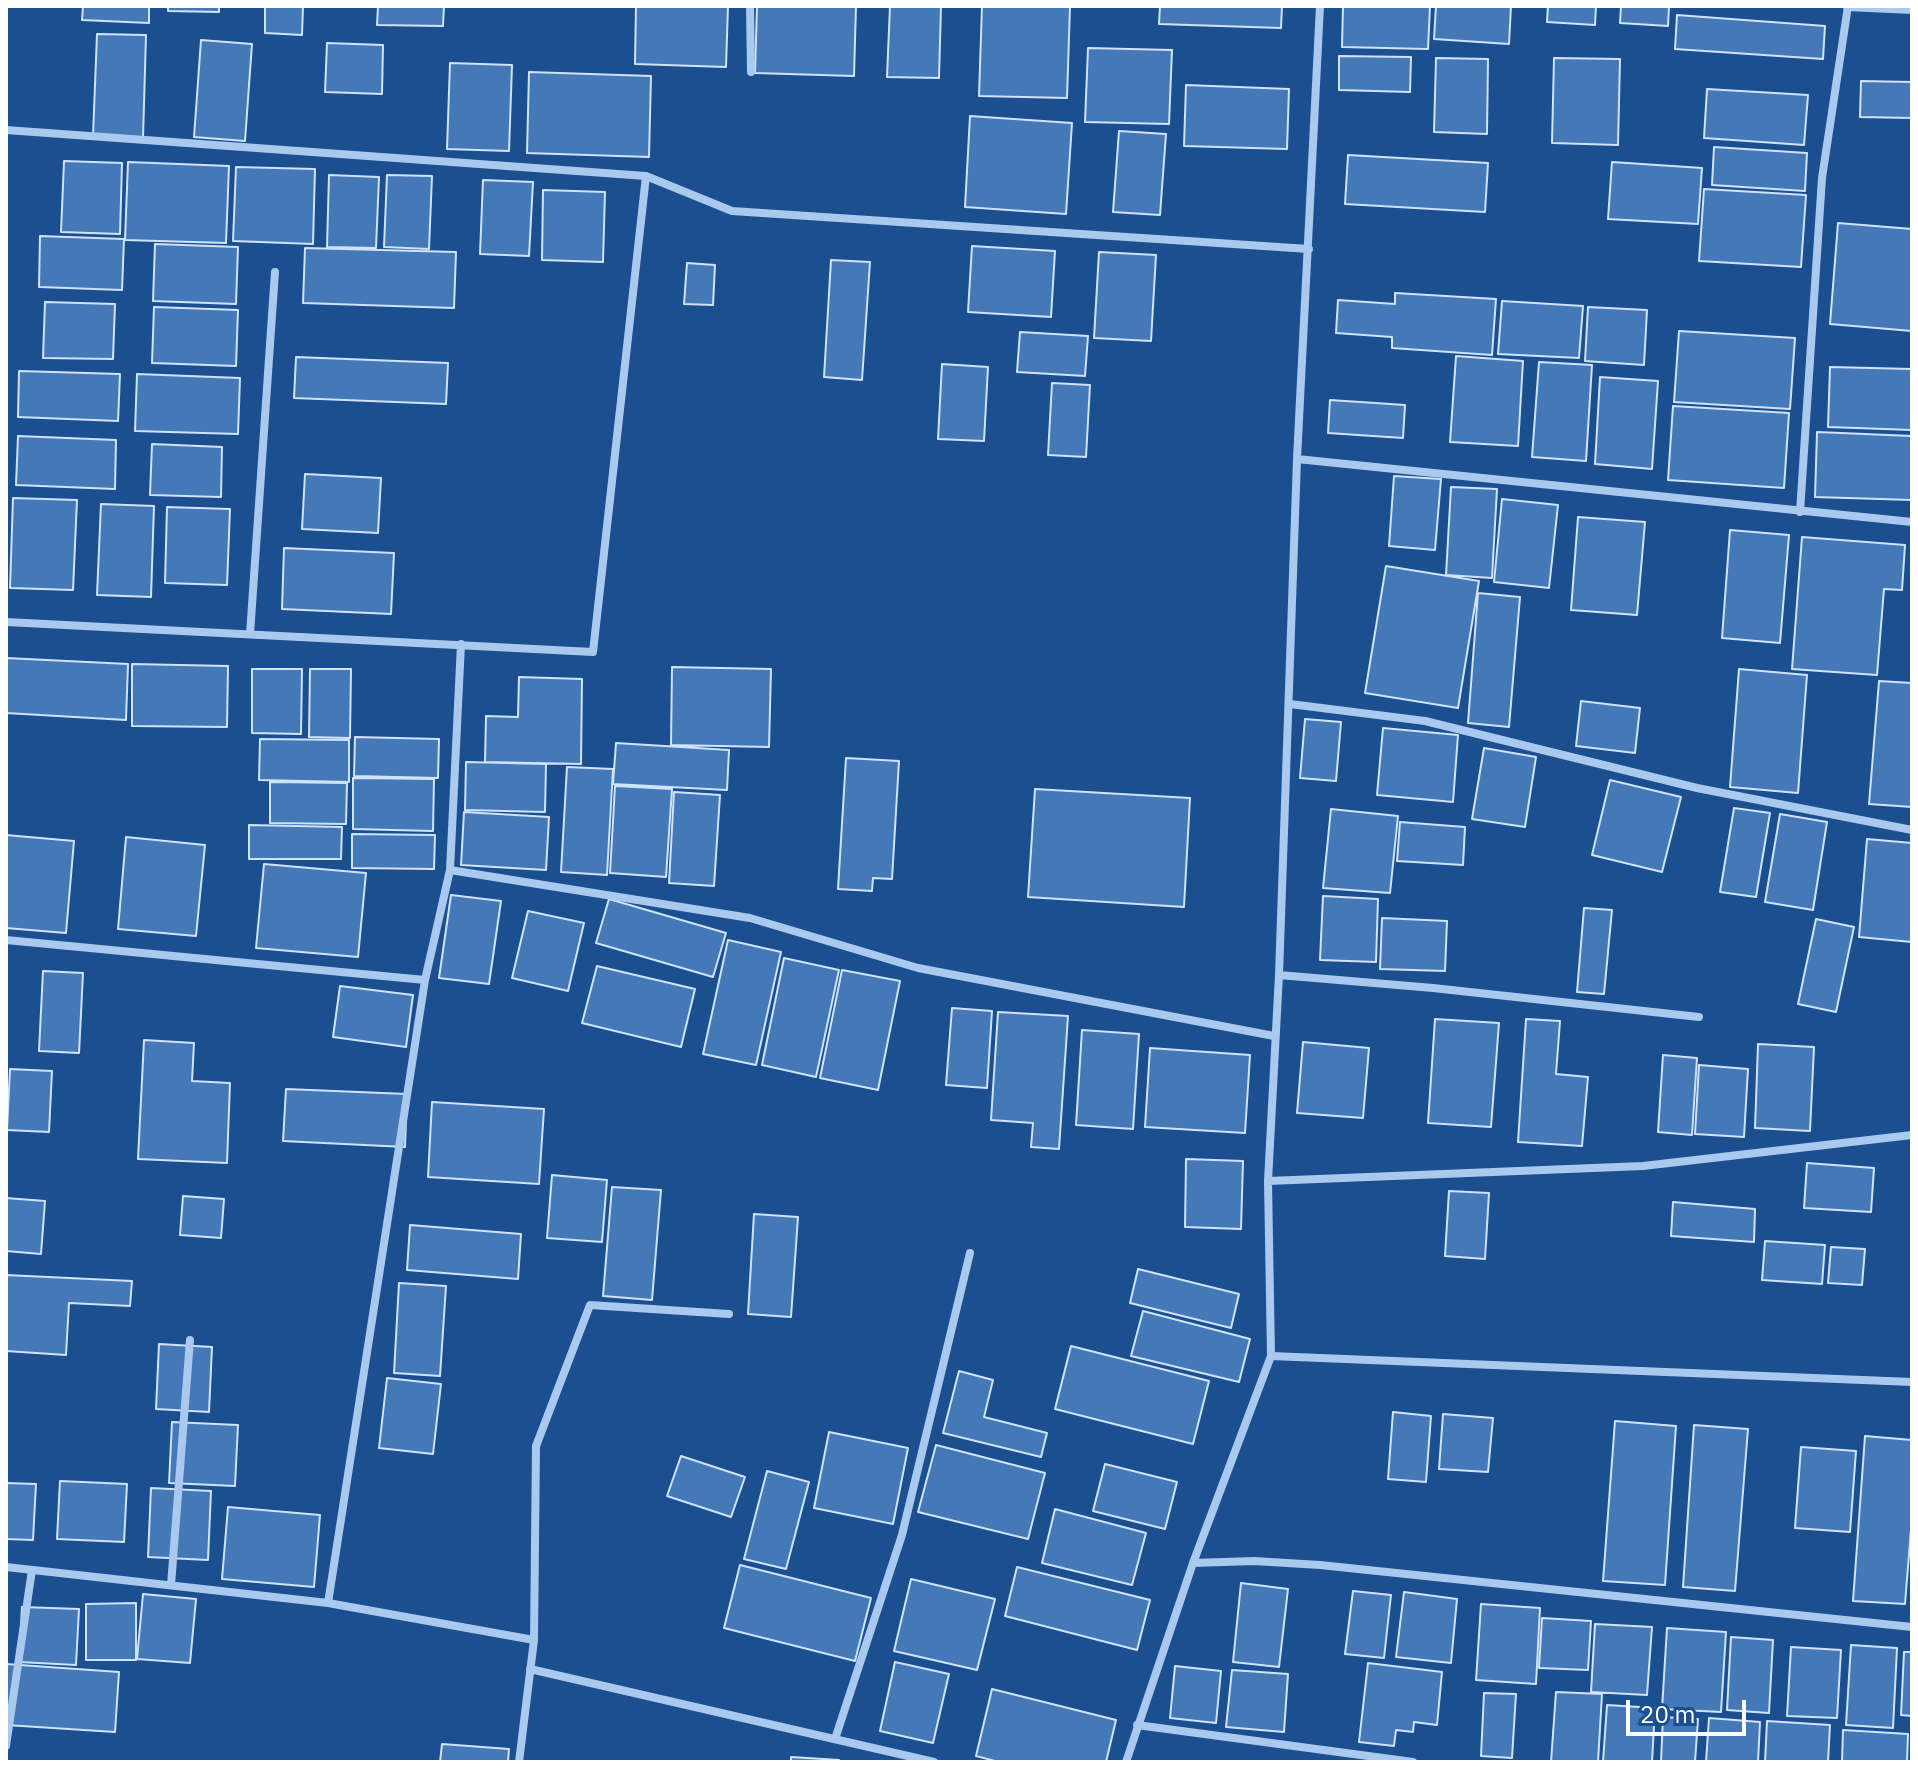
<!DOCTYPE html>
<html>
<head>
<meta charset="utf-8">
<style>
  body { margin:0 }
  #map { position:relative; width:1918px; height:1768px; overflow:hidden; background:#1b4f8f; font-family:"IBM Plex Sans",sans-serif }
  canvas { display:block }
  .frame { position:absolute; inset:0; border:8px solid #fff; pointer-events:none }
  .scale { position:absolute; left:1626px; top:1700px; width:120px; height:36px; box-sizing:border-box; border:4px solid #fff; border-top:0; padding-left:10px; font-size:24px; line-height:28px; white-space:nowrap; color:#fff; -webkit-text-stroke:6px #1b4f8f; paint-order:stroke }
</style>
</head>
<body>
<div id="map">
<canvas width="1918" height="1768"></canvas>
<div class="frame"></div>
<div class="scale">20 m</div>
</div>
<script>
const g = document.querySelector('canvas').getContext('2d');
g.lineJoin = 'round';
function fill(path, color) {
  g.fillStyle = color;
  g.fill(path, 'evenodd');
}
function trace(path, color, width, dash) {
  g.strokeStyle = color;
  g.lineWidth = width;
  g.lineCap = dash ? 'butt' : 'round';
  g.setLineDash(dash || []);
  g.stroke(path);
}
const building = new Path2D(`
  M83,6H149V23L82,20Z
  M168,6H219V12L168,11Z
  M265,6H303L302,35L265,33Z
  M378,6H444L443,26L377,25Z
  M636,6H728L726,67L635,64Z
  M757,6H856L854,76L755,73Z
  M890,6H941L939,78L887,77Z
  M982,6H1070L1067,98L979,96Z
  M1160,6H1282L1281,28L1159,24Z
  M1343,6H1430L1428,49L1342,47Z
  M1436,6H1511L1509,44L1434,39Z
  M1548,6H1596L1595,25L1547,22Z
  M1621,6H1669L1668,26L1620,23Z
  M1677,15L1825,26L1823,59L1675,49Z
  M97,34L146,35L143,138L93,136Z
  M201,40L252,44L245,141L194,137Z
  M327,43L383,45L382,94L325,92Z
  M1088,48L1172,50L1169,124L1085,122Z
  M1339,56L1411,57L1410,92L1339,90Z
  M1436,58L1488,59L1487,134L1434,132Z
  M1554,58L1620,59L1618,145L1552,143Z
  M450,63L512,65L509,151L447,149Z
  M529,72L651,76L649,157L527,153Z
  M1861,81L1912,82V118L1860,117Z
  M1186,85L1289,89L1287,149L1184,146Z
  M1707,89L1808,95L1804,145L1704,138Z
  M970,116L1072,123L1066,214L965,207Z
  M1119,131L1166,134L1160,215L1113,212Z
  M1714,147L1807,153L1805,191L1712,185Z
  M1348,155L1488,163L1485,212L1345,204Z
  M64,161L122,163L120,234L61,232Z
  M128,162L229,166L226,243L125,240Z
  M1612,162L1702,168L1698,224L1608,219Z
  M236,167L315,169L313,244L233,241Z
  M329,175L379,177L376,248L327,247Z
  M387,175L432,176L429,249L384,247Z
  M483,180L533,182L529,256L480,254Z
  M1704,189L1806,195L1801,267L1699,261Z
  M543,190L605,192L603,262L542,260Z
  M1838,223L1912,229V331L1830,324Z
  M40,236L124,239L122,290L39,287Z
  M155,244L238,247L236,304L153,301Z
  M972,246L1055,251L1051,317L968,312Z
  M305,248L456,252L454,308L303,303Z
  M1099,252L1156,255L1151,341L1094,338Z
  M831,260L870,262L862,380L824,377Z
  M687,263L715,265L713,305L684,304Z
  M1395,293L1496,299L1492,355L1392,348V337L1336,333L1338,300L1395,304Z
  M1502,301L1583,306L1579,358L1498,354Z
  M45,302L115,304L113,359L43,358Z
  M154,307L238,310L236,366L152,363Z
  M1588,307L1647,310L1644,365L1585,361Z
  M1679,331L1795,338L1790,409L1674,402Z
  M1020,332L1088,336L1085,376L1017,372Z
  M1456,356L1523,361L1518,446L1450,442Z
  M296,357L448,363L446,404L294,398Z
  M1539,362L1592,365L1586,461L1532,457Z
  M942,364L988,367L984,441L938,439Z
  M1830,367L1912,369V430L1828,427Z
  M19,371L120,374L118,421L18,417Z
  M137,374L240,378L238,434L135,431Z
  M1600,377L1658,381L1652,469L1595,464Z
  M1052,383L1090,385L1086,457L1048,455Z
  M1330,400L1405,405L1403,438L1328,433Z
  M1673,406L1789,413L1784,488L1668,480Z
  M1817,432L1912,436V500L1815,497Z
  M18,436L116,440L115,489L16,485Z
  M152,444L222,447L221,497L150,495Z
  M305,474L381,478L378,533L302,529Z
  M1394,476L1441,479L1435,550L1389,546Z
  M1451,487L1497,489L1492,578L1446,575Z
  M13,498L77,500L73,590L10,588Z
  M1502,499L1558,505L1549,588L1494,582Z
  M101,504L154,506L151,597L97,595Z
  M167,507L230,509L227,585L165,583Z
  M1578,517L1645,522L1637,615L1571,610Z
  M1730,530L1789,535L1780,643L1722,638Z
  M1802,537L1905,545L1902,590L1884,589L1877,675L1792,669Z
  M284,548L394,553L391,614L282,609Z
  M1386,566L1479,581L1458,708L1365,693Z
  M1478,593L1520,597L1509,727L1468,723Z
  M6,658L128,664L126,720L6,713Z
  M132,664L228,666L227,727L132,726Z
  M672,667L771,669L769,747L671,745Z
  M252,669H302L301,734L252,733Z
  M310,669H351L350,738L309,737Z
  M1739,669L1807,675L1798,793L1730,787Z
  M519,677L582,679L581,764L485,762L486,716L518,717Z
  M1879,681L1912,683V807L1869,804Z
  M1581,701L1640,708L1635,753L1576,746Z
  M1305,719L1341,722L1336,781L1300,778Z
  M1383,728L1458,735L1453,802L1377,795Z
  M355,737L439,739L438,778L354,776Z
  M260,739L349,740V782L259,780Z
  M616,743L729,750L727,790L613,784Z
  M1484,748L1536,757L1525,827L1472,819Z
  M846,758L899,761L892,879L873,878L872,891L838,889Z
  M466,762L546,764L545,812L465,810Z
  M567,767L613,769L607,875L561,872Z
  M353,778L434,779L433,831L353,829Z
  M1610,780L1681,797L1662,872L1592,855Z
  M270,782L347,783L346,824L270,823Z
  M615,786L672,789L666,877L610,873Z
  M1035,789L1190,798L1184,907L1028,897Z
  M674,792L720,795L714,886L669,883Z
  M1734,808L1770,813L1756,897L1720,892Z
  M1331,809L1398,816L1390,893L1323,888Z
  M464,812L549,817L546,870L461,865Z
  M1780,814L1827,822L1813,910L1765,902Z
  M1400,822L1465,827L1463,865L1397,861Z
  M249,825L342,827L341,859H249Z
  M352,834L435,835L434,869L352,868Z
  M6,835L74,841L66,933L6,928Z
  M126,837L205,845L196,936L118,929Z
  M1867,839L1912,843V942L1859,937Z
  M264,864L366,873L358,957L256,948Z
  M451,895L501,901L489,984L439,978Z
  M1323,896L1378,899L1376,962L1320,960Z
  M609,899L726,933L713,977L596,943Z
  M1584,908L1612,910L1604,994L1577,992Z
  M528,911L584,923L568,991L512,978Z
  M1382,918L1447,921L1445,971L1380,969Z
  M1816,919L1854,927L1836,1012L1798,1004Z
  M728,940L781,952L756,1065L703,1054Z
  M784,958L839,970L816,1077L762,1065Z
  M597,966L695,989L681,1047L582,1023Z
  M842,970L900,981L878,1090L820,1078Z
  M43,971L83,973L79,1053L39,1051Z
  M340,986L413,995L406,1047L333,1037Z
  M952,1008L992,1011L987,1088L946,1085Z
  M998,1012L1068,1016L1059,1149L1031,1147L1033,1123L991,1120Z
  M1435,1019L1499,1023L1491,1127L1428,1123Z
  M1526,1019L1560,1021L1556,1074L1588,1077L1582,1146L1518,1142Z
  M1082,1030L1139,1034L1133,1129L1076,1125Z
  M144,1040L194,1043L192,1081L230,1083L227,1163L138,1159Z
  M1303,1042L1369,1048L1363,1118L1297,1113Z
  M1758,1044L1814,1047L1810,1131L1755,1128Z
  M1150,1048L1250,1055L1245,1133L1145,1127Z
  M1663,1055L1697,1058L1692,1135L1658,1132Z
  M1699,1065L1748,1069L1744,1137L1695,1134Z
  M10,1069L52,1071L49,1132L7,1130Z
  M286,1089L407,1094L405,1147L283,1141Z
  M432,1102L544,1109L539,1184L428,1177Z
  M1186,1159L1243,1161L1241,1229L1185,1227Z
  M1807,1163L1874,1168L1871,1212L1804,1208Z
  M552,1175L607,1180L602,1242L547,1238Z
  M612,1187L661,1190L652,1300L603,1296Z
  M1449,1191L1489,1193L1485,1259L1445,1256Z
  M183,1196L224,1199L221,1238L180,1235Z
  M6,1198L45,1201L41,1254L6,1251Z
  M1673,1202L1755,1209L1754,1242L1671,1236Z
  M754,1214L798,1217L791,1317L748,1314Z
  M410,1225L521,1234L518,1279L407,1270Z
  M1765,1241L1825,1245L1822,1284L1762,1280Z
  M1831,1247L1865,1249L1862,1285L1828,1283Z
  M1138,1269L1239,1294L1231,1328L1130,1303Z
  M6,1275L132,1281L130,1306L69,1303L66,1355L6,1351Z
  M399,1283L446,1286L440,1376L394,1373Z
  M1143,1311L1250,1339L1239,1382L1131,1356Z
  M159,1344L212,1347L209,1412L156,1409Z
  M1071,1346L1209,1381L1193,1444L1055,1409Z
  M959,1371L993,1380L984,1417L1047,1433L1041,1457L943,1433Z
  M387,1378L441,1384L433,1454L379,1448Z
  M1393,1412L1431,1416L1426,1482L1388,1479Z
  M1443,1414L1493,1418L1488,1472L1439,1469Z
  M1615,1421L1676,1426L1665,1585L1603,1581Z
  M172,1422L238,1425L235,1486L169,1483Z
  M1694,1425L1748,1429L1735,1591L1683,1587Z
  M829,1432L908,1448L893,1524L814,1508Z
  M1865,1436L1912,1440V1517L1905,1604L1853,1601Z
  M936,1445L1045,1473L1028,1539L918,1512Z
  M1801,1447L1856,1451L1850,1532L1795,1528Z
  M681,1456L745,1477L731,1517L667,1496Z
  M1105,1464L1177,1482L1165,1529L1093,1511Z
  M767,1471L809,1482L786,1569L744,1559Z
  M60,1481L127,1484L124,1542L57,1539Z
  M6,1483L36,1484L33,1540L6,1539Z
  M151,1488L211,1491L208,1560L148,1557Z
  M228,1507L320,1515L314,1587L222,1579Z
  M1055,1509L1146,1533L1132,1585L1042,1563Z
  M740,1565L871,1598L855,1661L724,1628Z
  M1017,1567L1150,1600L1137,1650L1005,1616Z
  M911,1579L995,1599L977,1670L894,1651Z
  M1241,1583L1288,1589L1279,1667L1233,1662Z
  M1353,1591L1391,1595L1384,1658L1345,1654Z
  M1404,1592L1457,1599L1451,1663L1396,1657Z
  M143,1594L196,1599L190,1663L137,1659Z
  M136,1603V1660H86V1604Z
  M1481,1604L1540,1608L1536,1684L1476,1680Z
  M22,1607L79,1609L76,1665L19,1662Z
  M1542,1618L1591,1621L1588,1670L1539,1668Z
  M1595,1624L1652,1627L1647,1695L1591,1692Z
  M1667,1628L1726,1632L1721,1712L1662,1709Z
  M1731,1637L1773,1640L1769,1713L1727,1710Z
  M1851,1645L1897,1648L1893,1728L1846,1725Z
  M1791,1647L1841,1650L1837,1718L1787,1716Z
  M1904,1652H1912V1716L1901,1715Z
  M895,1662L949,1674L933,1743L880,1731Z
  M1368,1663L1442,1672L1437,1725L1414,1722L1413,1732L1396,1730L1394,1746L1359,1742Z
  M6,1664L119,1672L115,1732L6,1725Z
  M1175,1666L1221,1671L1216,1723L1170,1718Z
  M1232,1670L1288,1674L1284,1732L1226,1727Z
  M992,1689L1116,1720L1106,1762H999L976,1756Z
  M1556,1692L1602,1694L1598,1762H1551Z
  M1484,1693L1516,1694L1512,1758L1481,1756Z
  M1607,1705L1655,1708L1652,1762H1603Z
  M1663,1717L1698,1719L1695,1762H1661Z
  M1709,1718L1760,1722L1758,1762H1706Z
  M1767,1721L1830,1725L1828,1762H1765Z
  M1843,1730L1908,1734L1907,1762H1842Z
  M442,1744L509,1749L508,1762H440Z
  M791,1757L839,1760V1762H791Z`);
const street = new Path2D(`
  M750,6L751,72
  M1847,7L1912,10
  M6,130L646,176L732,211L1309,249
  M1297,459L1912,522
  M1800,512L1822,178L1848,6
  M6,622L593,652L646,176
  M250,634L275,272
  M1290,704L1425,721L1697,788L1912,830
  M450,870L750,918L918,968L1274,1036
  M6,940L425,980
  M1279,975L1433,988L1699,1017
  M1268,1181L1643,1166L1912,1135
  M1271,1356L1912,1382
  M1193,1563L1254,1561L1320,1565L1912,1627
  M6,1567L328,1603L534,1640
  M171,1585L190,1340
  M328,1603L425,980L450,870L461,644
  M530,1669L934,1762
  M1137,1725L1413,1762
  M835,1739L902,1535L970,1253
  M6,1746L32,1570
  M519,1762L534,1640L536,1446L590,1305L729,1314
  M1126,1762L1193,1563L1271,1356L1268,1181L1279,975L1297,459L1320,6`);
fill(building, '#4478b7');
trace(building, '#cfe3fa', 2);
trace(street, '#a9c9ee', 8);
</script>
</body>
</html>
